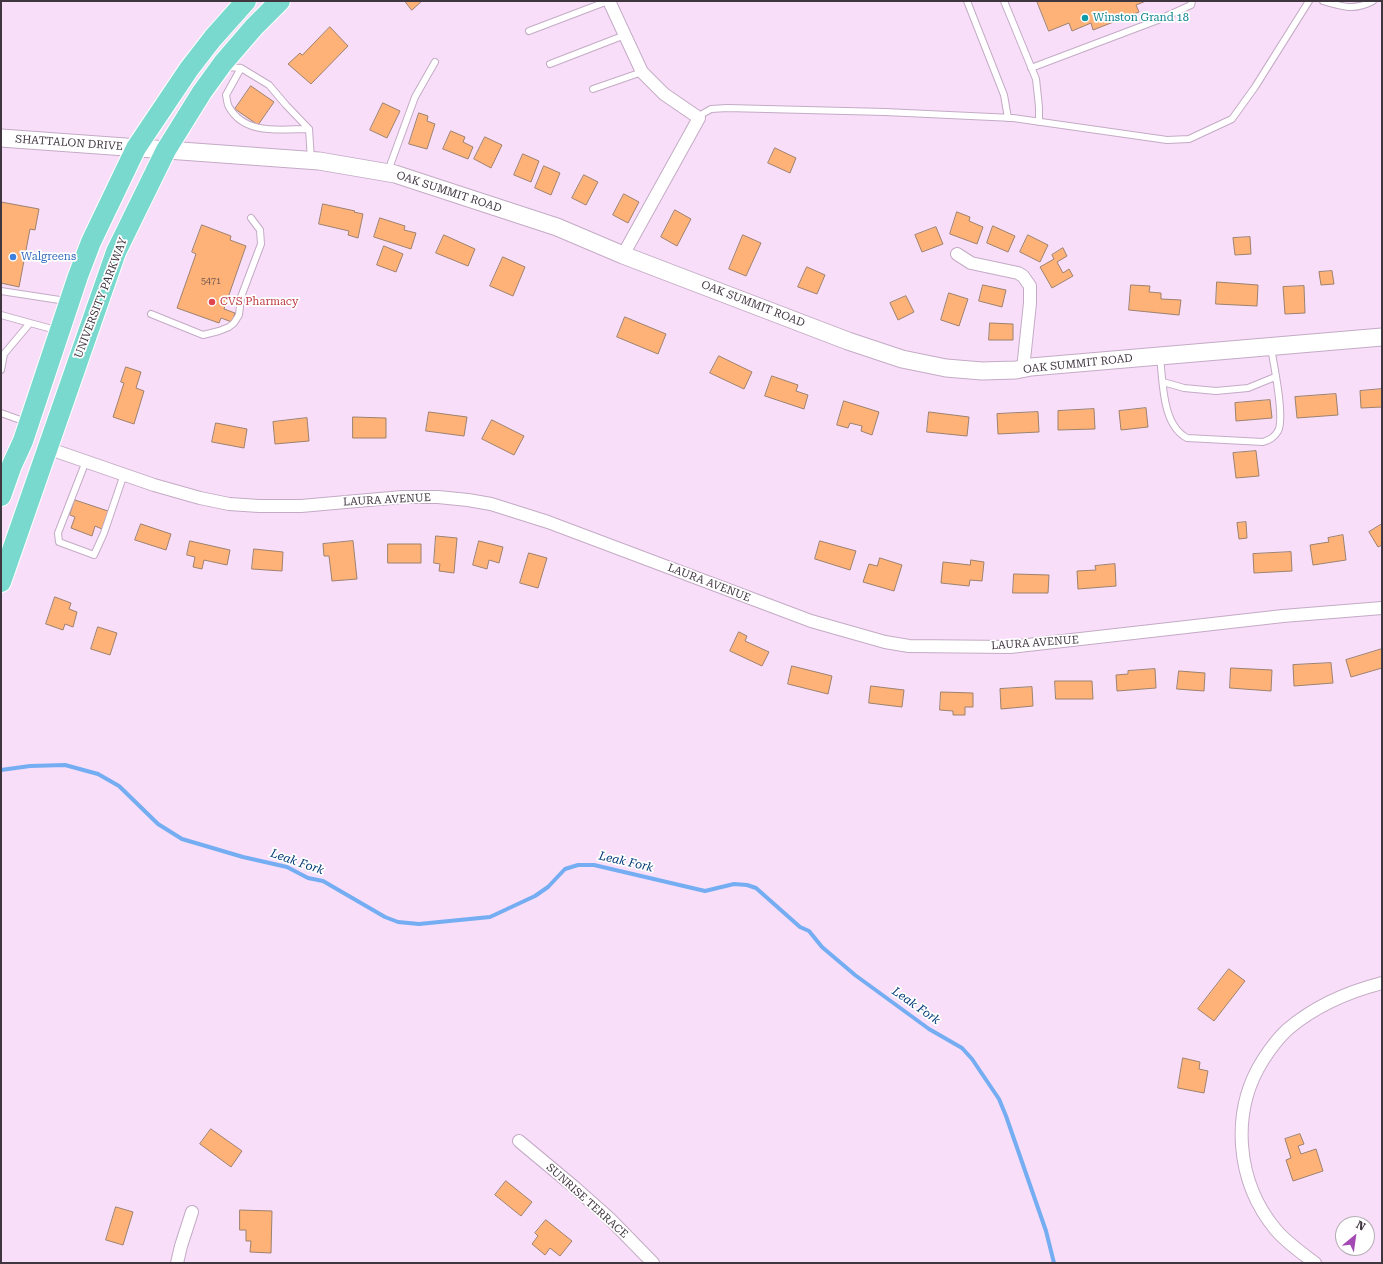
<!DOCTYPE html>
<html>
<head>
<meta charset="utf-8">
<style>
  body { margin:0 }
  #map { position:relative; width:1383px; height:1264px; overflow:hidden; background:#f8def9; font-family:"Roboto Serif",serif }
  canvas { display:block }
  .frame { position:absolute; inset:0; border:2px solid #403640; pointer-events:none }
  .north { position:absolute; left:1335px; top:1216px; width:40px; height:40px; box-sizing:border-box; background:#fff; border:1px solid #b3afb3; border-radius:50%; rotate:29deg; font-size:11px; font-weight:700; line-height:16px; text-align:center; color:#403640 }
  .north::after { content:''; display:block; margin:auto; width:14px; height:18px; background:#a249b4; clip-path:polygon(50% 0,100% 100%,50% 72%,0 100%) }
</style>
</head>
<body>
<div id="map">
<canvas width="1383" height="1264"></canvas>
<div class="frame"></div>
<div class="north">N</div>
</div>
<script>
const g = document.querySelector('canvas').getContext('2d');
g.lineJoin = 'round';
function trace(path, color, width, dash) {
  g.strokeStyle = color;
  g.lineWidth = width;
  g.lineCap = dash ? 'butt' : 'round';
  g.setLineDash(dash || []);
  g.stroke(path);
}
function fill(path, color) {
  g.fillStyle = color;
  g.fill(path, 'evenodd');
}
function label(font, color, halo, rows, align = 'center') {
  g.font = font + ' "Roboto Serif",serif';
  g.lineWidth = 3.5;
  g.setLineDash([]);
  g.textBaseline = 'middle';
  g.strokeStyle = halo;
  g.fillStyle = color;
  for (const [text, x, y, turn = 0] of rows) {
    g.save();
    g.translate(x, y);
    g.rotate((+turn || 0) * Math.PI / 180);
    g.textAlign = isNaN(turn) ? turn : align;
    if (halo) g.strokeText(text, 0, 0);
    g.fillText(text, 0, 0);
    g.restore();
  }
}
const stream = new Path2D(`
  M1,770L30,766L65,765L98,774L119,786L158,824L182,839L243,857L287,867L308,878L323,881L385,917L398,922L419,924L490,917L535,896L548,887L565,869L578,865H594L705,891L734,884L747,885L756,888L800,927L809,931L822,947L855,975L929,1029L962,1048L972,1059L999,1099L1006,1116L1046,1231L1054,1263`);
const building = new Path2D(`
  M405,1H422L412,10Z
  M1037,1H1146L1136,5L1139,12L1093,30L1091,23L1072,31L1069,23L1049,31Z
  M330,27L348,46L311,84L288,64L300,53L302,55Z
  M251,86L274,102L258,125L235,109Z
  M383,103L400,111L387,138L370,130Z
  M419,113L428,116L427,121L435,124L427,149L409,144Z
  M451,131L465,137L463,142L473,147L468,159L443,149Z
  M485,137L502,145L491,168L474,159Z
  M775,148L796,158L790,173L768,163Z
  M523,154L539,161L531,182L514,175Z
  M544,166L560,173L551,195L535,188Z
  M584,175L598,182L586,205L572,198Z
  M624,194L639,202L628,223L613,215Z
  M1,202L39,209L35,230L30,229L19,287L1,283Z
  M323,204L355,211L354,212L363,214L358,238L348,235L349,231L319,224Z
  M675,210L691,219L677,246L661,237Z
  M957,212L970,217L969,221L983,227L977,244L950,234Z
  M380,218L405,226L404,230L416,233L411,249L374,237Z
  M202,225L231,236L230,240L246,246L224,309L235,313L232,322L221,318L219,323L177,308L196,254L192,252Z
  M993,226L1015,236L1008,252L987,243Z
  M936,227L943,244L922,252L915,235Z
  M444,235L475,249L468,266L436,253Z
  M743,235L761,243L746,276L729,269Z
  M1028,235L1048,245L1040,262L1020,252Z
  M1250,237L1251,254L1235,255L1233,238Z
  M384,246L403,254L396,272L377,265Z
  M1063,248L1067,256L1057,262L1063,273L1069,269L1073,276L1052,288L1040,267L1054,259L1052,255Z
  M503,257L525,267L513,296L490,286Z
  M807,267L825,275L817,294L798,287Z
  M1332,271L1334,284L1321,285L1319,272Z
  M1217,282L1258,285L1257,306L1216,304Z
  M983,285L1006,290L1002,307L979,301Z
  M1131,285L1150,286L1149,292L1161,293V299L1181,300L1179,315L1129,310Z
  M1304,286L1305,313L1285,314L1283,287Z
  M949,293L968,299L959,326L941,320Z
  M906,296L914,312L898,320L890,303Z
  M625,317L666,334L658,354L617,337Z
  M990,323L1013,324V340H989Z
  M719,356L752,372L744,389L710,373Z
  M126,367L141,372L136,388L144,391L134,424L113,417L124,383L121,382Z
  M772,376L798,385L796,391L808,395L804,409L765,396Z
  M1382,389V407L1361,408L1360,391Z
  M1336,394L1338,415L1297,418L1295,397Z
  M1270,400L1272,418L1236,421L1235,403Z
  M844,401L879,412L872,435L861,431L862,426L850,423L848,428L837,425Z
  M1146,408L1148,427L1121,430L1119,411Z
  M1094,409L1095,429L1058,430V411Z
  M429,412L467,417L464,436L426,431Z
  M929,412L969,417L967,436L927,432Z
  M1038,412L1039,432L998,434L997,414Z
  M353,417L386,418V438H353Z
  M307,418L309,441L275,444L273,422Z
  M492,420L524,436L514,455L482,439Z
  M216,423L247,429L244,448L212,442Z
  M1256,451L1259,476L1236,478L1233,453Z
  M75,500L108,511L102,529L95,526L92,536L71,528L75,517L70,515Z
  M1246,522L1247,538L1239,539L1237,523Z
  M141,524L171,534L166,550L135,540Z
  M1382,524V545L1378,547L1369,532Z
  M1343,535L1346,560L1313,565L1310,545L1329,542L1328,538Z
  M436,536L457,538L454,573L439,571L440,564L434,563Z
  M190,541L230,550L227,565L204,560L202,569L193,567L195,557L187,555Z
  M353,541L357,579L332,581L329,556H324L323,544Z
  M479,541L503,547L499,563L489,560L487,569L473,565Z
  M820,541L856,551L850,570L815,559Z
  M388,544H421V563H388Z
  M254,549L283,552L282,571L252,569Z
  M1291,552L1292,571L1254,573L1253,554Z
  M529,553L547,558L538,588L520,583Z
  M880,558L902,565L894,591L863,582L869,564L877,566Z
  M971,560L984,562L982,581L970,580L969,586L941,583L943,562L970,565Z
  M1115,564L1116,586L1078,589L1077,571L1096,570L1095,566Z
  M1014,574L1049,575L1048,593H1013Z
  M55,597L71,603L69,609L77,612L73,627L65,624L63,630L46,624Z
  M98,627L117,633L110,655L91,649Z
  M739,632L747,636L745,641L769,652L762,666L730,651Z
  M1382,649V668L1351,677L1346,660Z
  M1331,663L1333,683L1294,686L1293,665Z
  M792,666L832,676L828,694L788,684Z
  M1231,668L1272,670L1271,691L1230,688Z
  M1155,669L1156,688L1117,691L1116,675L1128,674V671Z
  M1179,671L1205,673L1204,691L1177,689Z
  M1055,681H1092L1093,699H1056Z
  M871,686L904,690L902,707L869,703Z
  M1032,687L1033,706L1001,709L1000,689Z
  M941,692L973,693V707H965V715H953V711L940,710Z
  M1229,969L1245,981L1214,1021L1198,1009Z
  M1183,1058L1200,1062L1199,1069L1208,1071L1204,1093L1178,1088Z
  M211,1129L242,1151L231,1167L200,1144Z
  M1300,1134L1304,1144L1298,1146L1301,1154L1316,1149L1323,1171L1293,1181L1286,1160L1291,1158L1285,1139Z
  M506,1181L532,1202L521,1216L495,1195Z
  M116,1207L133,1212L123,1245L106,1240Z
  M240,1210L272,1211L271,1253L250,1252L251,1241H246V1230H240Z
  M546,1220L572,1241L560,1256L550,1248L545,1255L532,1244L538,1236L535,1233Z`);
const lane = new Path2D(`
  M967,1L1004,95L1008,118
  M1004,1L1036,79L1039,107V122
  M1323,1C1342,7 1355,11 1373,1
  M529,31L608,1
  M550,64L625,35
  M226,67L241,68L269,85L286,105L309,129L311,160
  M241,68L226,95C227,99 227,104 229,107C245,136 282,129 309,129
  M1031,68L1158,20L1191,5L1192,1
  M593,89L642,72
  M697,117L711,109L727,108L885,112L1013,118L1167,140L1189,139L1232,119L1255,87L1309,1
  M388,171L415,97L435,62
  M1,291L66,301
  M151,314L203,335L219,331L229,327L234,323L239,315L241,297L261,244L260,230L251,218
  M1,315L30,323
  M1160,357C1163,382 1162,425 1187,438L1263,442C1269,440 1274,438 1278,431C1285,418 1274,365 1271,348
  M1,370L4,354L30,323L56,330
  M1163,382L1184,388L1216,391L1248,388L1275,377
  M1,413L26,422
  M86,461L58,533L59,542L94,555L104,533L124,474`);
const street = new Path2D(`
  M609,1L642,72L664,94L699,118L623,255
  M957,254L971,263L1018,273L1023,276L1030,286V303L1023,369
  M47,448L154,485L200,498L229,504L259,506H301L402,497H438L468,500L491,504L548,522L811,621L885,642L909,646L1010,647L1283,616L1382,608
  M519,1141L573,1186L609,1218L653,1263
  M177,1263L181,1246L192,1212
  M1315,1263C1302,1253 1287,1243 1276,1230C1236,1182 1230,1112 1263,1060C1270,1049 1278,1038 1288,1029C1315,1006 1347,992 1382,983`);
const secondary = new Path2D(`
  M1,138L319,161L395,174L557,227L623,255L848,341L902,359L946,368L982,371L1016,370L1031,367L1382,337`);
const primary = new Path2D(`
  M1,496L12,465L23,441L78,276L91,242L136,148L189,69L213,38L246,1
  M1,582L116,252L166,150L202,92L223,63L254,27L280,1`);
const markers = [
  [1085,18,4,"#0f9aa8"],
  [13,257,4,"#3f7fe0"],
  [212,302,4,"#e0444e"]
];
const numberNames = [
  ["5471",211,281]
];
const cultureNames = [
  ["Winston Grand 18",1093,18]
];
const streetNames = [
  ["SHATTALON DRIVE",69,143,4],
  ["OAK SUMMIT ROAD",449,192,18],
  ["UNIVERSITY PARKWAY",101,298,-69],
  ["OAK SUMMIT ROAD",753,304,21],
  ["OAK SUMMIT ROAD",1078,364,-6],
  ["LAURA AVENUE",387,500,-3],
  ["LAURA AVENUE",709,583,21],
  ["LAURA AVENUE",1035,643,-4],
  ["SUNRISE TERRACE",587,1201,42]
];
const shopNames = [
  ["Walgreens",21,257]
];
const healthNames = [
  ["CVS Pharmacy",220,302]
];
const waterNames = [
  ["Leak Fork",297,862,19],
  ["Leak Fork",626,862,13],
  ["Leak Fork",916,1006,35]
];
trace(stream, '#75adf2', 4);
fill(building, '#feb278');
trace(building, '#9d816d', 1);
trace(lane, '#c4abc5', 8);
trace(street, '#c4abc5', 14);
trace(secondary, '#c4abc5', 19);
trace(primary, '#fff', 22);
trace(lane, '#fff', 6);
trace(street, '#fff', 12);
trace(secondary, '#fff', 17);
trace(primary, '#7ad9cf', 20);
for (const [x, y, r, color] of markers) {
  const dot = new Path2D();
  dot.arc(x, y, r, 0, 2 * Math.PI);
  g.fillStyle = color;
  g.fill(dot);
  trace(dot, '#fff', 1.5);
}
label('9px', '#70554e', null, numberNames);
label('11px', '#0d838f', '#fff', cultureNames, 'left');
label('11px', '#403640', '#fff', streetNames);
label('11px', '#366cbe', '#fff', shopNames, 'left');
label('11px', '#be3a42', '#fff', healthNames, 'left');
label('italic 12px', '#003b77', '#fff', waterNames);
</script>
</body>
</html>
